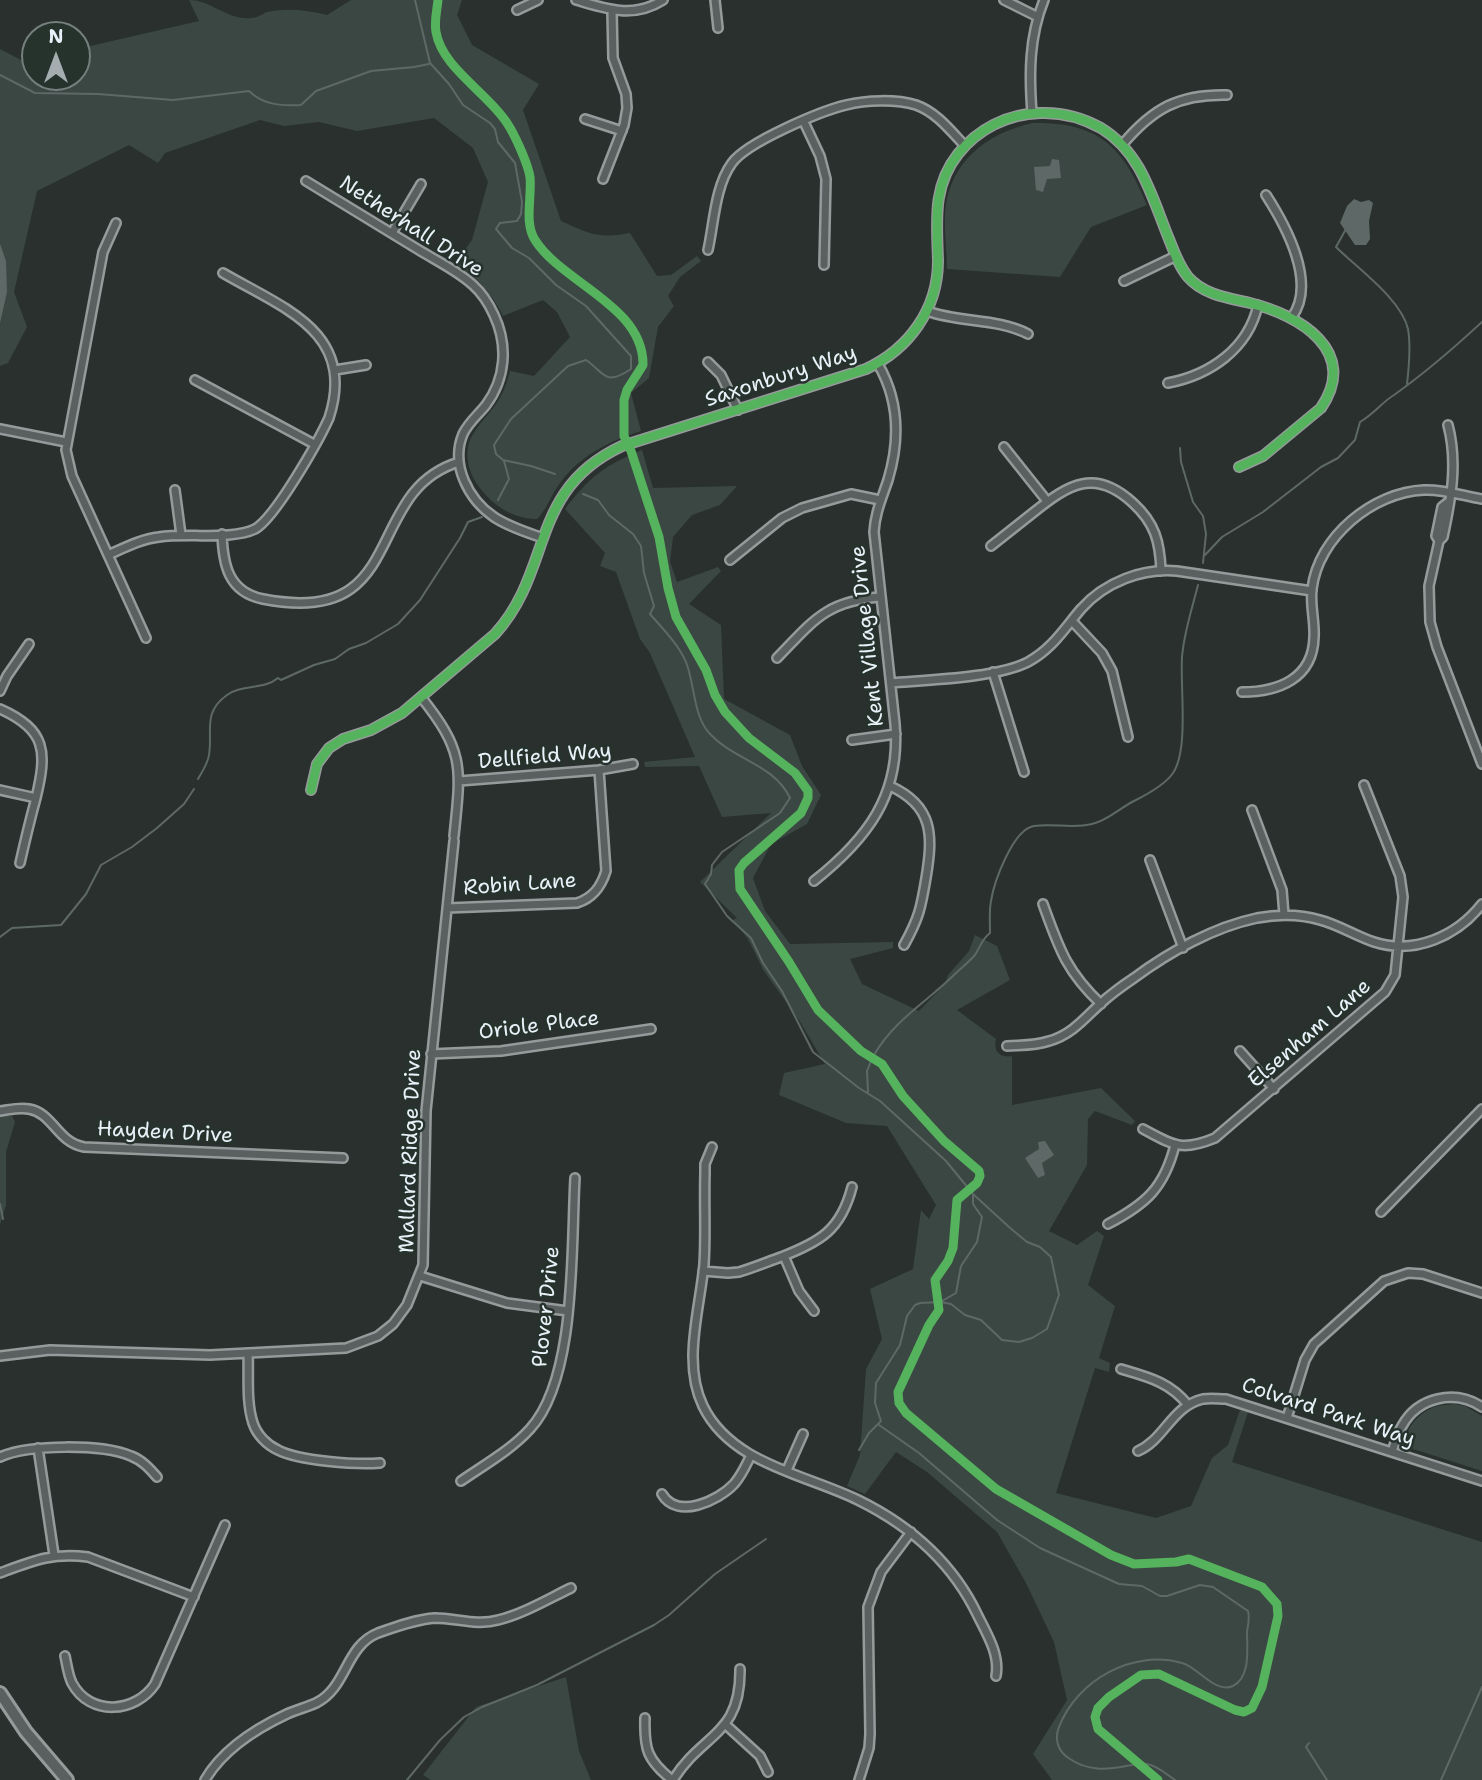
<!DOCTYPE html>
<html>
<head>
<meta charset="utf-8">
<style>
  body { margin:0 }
  #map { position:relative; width:1482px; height:1780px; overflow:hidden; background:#29302d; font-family:"Shantell Sans",sans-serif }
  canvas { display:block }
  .north { position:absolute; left:21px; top:21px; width:70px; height:70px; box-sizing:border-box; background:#26332d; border:2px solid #747f7e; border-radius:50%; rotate:0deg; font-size:19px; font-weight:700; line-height:28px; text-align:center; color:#e8f1f8 }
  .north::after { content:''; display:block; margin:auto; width:24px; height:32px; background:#a5adb1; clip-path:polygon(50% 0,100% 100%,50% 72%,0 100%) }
</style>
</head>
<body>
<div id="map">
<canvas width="1482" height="1780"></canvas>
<div class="north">N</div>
</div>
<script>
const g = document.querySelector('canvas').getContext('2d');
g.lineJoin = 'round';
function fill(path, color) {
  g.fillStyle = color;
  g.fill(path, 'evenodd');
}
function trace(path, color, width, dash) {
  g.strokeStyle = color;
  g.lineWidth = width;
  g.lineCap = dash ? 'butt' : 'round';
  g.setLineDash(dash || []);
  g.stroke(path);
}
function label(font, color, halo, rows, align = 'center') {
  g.font = font + ' "Shantell Sans",sans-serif';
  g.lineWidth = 5;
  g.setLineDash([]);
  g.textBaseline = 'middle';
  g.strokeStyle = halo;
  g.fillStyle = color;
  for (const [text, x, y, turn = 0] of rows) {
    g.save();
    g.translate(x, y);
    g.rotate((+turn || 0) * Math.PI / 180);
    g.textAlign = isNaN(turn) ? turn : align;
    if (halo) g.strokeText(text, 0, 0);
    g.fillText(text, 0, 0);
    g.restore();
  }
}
const green = new Path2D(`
  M189,0C211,0 229,21 251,18C257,18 262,14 267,12C287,8 307,10 327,15L351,0H462L457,15L472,45L539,84L523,110L561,221C590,234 599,239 630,233L657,276L671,275L697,256L701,261L680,277L668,296L674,306L658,327L649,378L631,393L641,431C609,441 577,457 558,486C550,497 546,511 537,519C517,519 498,509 485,494C469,477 460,452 475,431C482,420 491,412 498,401C504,392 507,382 510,371L534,376L570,337L557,312L543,300L503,316C491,292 477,277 455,263L472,240L488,182L473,148L434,118L357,131L319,122L284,126L260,120L165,153L158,163L129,145L37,191L14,292L27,327L8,363L0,366V49L23,61L35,59V77H77V49L199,21Z
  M1033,123C1098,122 1123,146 1147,205L1091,227L1060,277L947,269C947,251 944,232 945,214C948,163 986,133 1033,123Z
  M642,450L653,488L737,486L720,505L692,515L673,537L670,562L677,582L718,567L721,571L689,604L721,625L724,699L790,735L802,766L821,795L807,824L771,844L753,878L765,911L790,944L893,942V948L850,959L862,984L919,1011L945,984L948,975L969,951L975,935L997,946L1010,980L957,1010L996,1039C993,1052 1000,1058 1012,1056V1105L1101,1088L1135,1121L1132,1125L1095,1111L1088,1119L1087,1165L1049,1231L1077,1245L1097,1231L1104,1236L1088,1285L1115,1306L1099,1358L1110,1363L1109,1372L1095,1368L1056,1493L1156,1518L1191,1506L1212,1458L1228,1445L1240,1410L1248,1412L1232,1462L1482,1542V1780H1052L1033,1754L1067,1700L1054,1642L1026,1583L997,1532L927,1472L896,1452L865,1494L847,1486L860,1455L866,1369L882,1339L870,1289L913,1269L921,1210L929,1219L936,1205L887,1126L846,1123L779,1095L784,1073L825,1064L799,1020L764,971L748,939L733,920L737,918L700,882L771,813L722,817L699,766L645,767L644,762L695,757L650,653L640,639L616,572L600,566L605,553L565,509C589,477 605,465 642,450Z
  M0,1116H12L15,1122L6,1152V1205L0,1225Z
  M1454,1404L1465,1406L1482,1416V1471L1410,1448C1399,1433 1418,1414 1432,1408C1438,1405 1447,1405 1454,1404Z
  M566,1677L579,1751L591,1780H431L423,1775L476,1707Z`);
const water = new Path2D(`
  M1052,159L1059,160L1061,178L1047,179L1043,192L1036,190L1034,167L1050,166Z
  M1354,199L1361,202L1369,200L1373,203L1369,221L1370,239L1366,245H1355L1340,223L1347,206Z
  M0,244L6,261L7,292L0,323Z
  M1045,1141L1054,1155L1042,1163L1045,1175L1038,1178L1025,1158L1039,1149L1038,1142Z`);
const stream = new Path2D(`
  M415,0L430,63L449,84L463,105L490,123L495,129L498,142L515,163L522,202L521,214L517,221L500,223L496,229L512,248L529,258L556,285L586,306L631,356V369C604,387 605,373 586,360L568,366L511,419L494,445L496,454L503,460L531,466L555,474
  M0,75L35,93L98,94L173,100L249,91C263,105 282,106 301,105L316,91L371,71L414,67L429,64
  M1346,229L1336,247C1357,268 1401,299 1408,329C1411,346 1409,367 1407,384
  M1180,448L1181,462L1193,502L1203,516L1206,534L1203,563
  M583,494L598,500L609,515L633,534L641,546L644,573L654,606L650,614C663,629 678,644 686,662C695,685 693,716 710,734C734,760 774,764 790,798L780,813L722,852L712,865L711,874L705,884L727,916L751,938L763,963L782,991L813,1052L859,1088L880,1101L946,1161L973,1194L1009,1227L1027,1242L1040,1247L1051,1257L1059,1295L1047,1329L1032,1338L1019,1342L1002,1340L981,1320L965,1315L951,1304L941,1302L920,1303L915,1305L907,1316L900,1345L876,1383L875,1403L881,1421L878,1424
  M498,500L509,479L504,461
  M1205,555L1222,537L1263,512L1321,467L1338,458L1355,440L1360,422C1375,413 1381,403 1394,395C1425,373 1454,348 1482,322
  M198,779C202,772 208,763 209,755C213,731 202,713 227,695C242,684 264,690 278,678L281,680L314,665L335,659L349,649L366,643L398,624L420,600L460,538L468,522L482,517
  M0,937L12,928L61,925L86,894L101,865L132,847L157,828L184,804L194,789
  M874,1055C894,1020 928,1001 955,974C961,968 969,962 975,955C980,947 982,939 990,933C990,923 989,911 991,901C994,882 1013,829 1034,826C1053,823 1073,829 1092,824C1107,821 1120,808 1134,801C1146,795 1165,785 1173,773C1189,749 1180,687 1182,657C1184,632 1192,609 1198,585
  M868,1092L867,1071L871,1061
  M0,1204L3,1219
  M942,1301L956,1293L961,1266L977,1242L982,1217L973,1204V1195
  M879,1425L919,1453L997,1520L1040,1548L1119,1584L1142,1586L1160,1596H1167L1200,1585L1213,1587L1248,1611C1250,1619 1248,1624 1247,1632C1247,1648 1251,1677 1233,1686C1215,1694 1198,1667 1182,1663C1133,1649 1077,1680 1059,1727C1054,1739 1058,1752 1070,1759C1088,1771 1106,1770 1126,1766C1133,1765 1140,1763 1147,1764C1158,1766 1166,1774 1175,1780
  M859,1450L869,1433L877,1425
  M1309,1743L1306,1747L1327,1780
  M407,1780L440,1740L464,1717L482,1707L537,1685L654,1625L669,1615L715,1574L766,1539
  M1441,1780L1482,1687`);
const street = new Path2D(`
  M576,0C607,9 633,19 663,0
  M715,0L718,28
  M1004,0L1038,17
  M517,10L538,0
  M1032,113C1029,74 1029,37 1044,0
  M585,119L622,131
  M804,122L820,156L826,179L824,265
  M1122,145C1153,108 1179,94 1227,95
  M603,179L624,125L627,108L626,94L613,58L612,11
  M306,181C344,204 382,227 419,250C437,261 458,271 473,285C482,293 489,304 494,315C508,345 506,378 486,405C478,415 468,423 463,434C450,465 469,500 494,517C509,527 526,532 543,538
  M1266,195C1286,226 1317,283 1292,317
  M116,223L103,252L66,450L72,476L146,638
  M392,233L421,184
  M708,250C714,223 715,186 732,163C747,142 821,111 846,105C866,100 896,99 916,105C936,112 950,130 965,146
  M1124,281L1176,256
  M927,311C960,323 997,318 1028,334
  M708,362L721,375L738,410
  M335,370L366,365
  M195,380L314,444
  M1168,383C1210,375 1248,349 1258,305
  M1448,425C1458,463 1451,500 1443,537L1439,541L1429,586L1430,622L1437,647L1482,764
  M0,429L66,442
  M1004,447L1047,501
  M175,490L181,535
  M222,534C223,564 228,592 263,599C411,628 361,492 459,462
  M1439,541L1436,536L1442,507L1447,503
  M991,546C1005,535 1019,524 1034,512C1069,484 1095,468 1133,503C1155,523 1160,542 1161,571
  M108,555C124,548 141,539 159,537C185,533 233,540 255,529C275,518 318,442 329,418C357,332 283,308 223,273
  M730,560L782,518L802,508L851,494L880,500
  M1072,621L1102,653L1112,671L1128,737
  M777,658C813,621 826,601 880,597
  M993,672L1024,772
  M891,683C927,680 997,678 1028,662C1052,649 1064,629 1081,609C1105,582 1142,568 1177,571L1312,591
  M0,691L7,676L29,644
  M1242,692C1278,692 1313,679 1314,637C1315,621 1310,605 1312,589C1318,537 1373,492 1424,490C1443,489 1463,496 1482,499
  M421,697C465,752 461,768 454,836
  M0,709C47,730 47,752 36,798C30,820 25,841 20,863
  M852,740L896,734
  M459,781L599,770L633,764
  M890,786C934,806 933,836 926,878C921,908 919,918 904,945
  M0,790L36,798
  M311,790L317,764L329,748L343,739L371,730L402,713L495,634C554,569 528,490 622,446L866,369C909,349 938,309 938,261C937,222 932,187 958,154C978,129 1007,114 1040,113C1062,112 1083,118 1101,128C1142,153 1152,198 1169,239C1174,252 1179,266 1188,277C1204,295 1228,298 1250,303C1299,315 1360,351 1321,408L1263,456L1239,467
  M1252,810L1282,890L1284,915
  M1150,860L1183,948
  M814,881C867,839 901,795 895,724L874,532C875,513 882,498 888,480C900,440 899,400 878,364
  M1043,904C1059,948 1066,971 1101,1004
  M447,908L577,903C593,898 601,887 606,871L599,770
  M1007,1046C1021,1045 1035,1046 1049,1041C1071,1035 1084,1019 1100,1004C1110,995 1122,986 1134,978C1169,952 1214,927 1257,918C1279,914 1299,914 1320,920C1339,925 1356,936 1374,942C1415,955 1457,936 1482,904
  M1240,1051L1274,1089
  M431,1054L501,1051L651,1029
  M0,1111C9,1110 19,1107 29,1109C53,1113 57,1142 84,1147L343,1158
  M1143,1129C1173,1145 1181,1152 1215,1138L1385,992L1395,975L1403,897L1400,876L1364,785
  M712,1147L705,1164V1173C704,1203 706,1234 704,1264C700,1309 682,1363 703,1406C731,1464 805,1474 858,1500C911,1526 953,1563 978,1616C987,1634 1000,1655 996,1676
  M1381,1212L1482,1109
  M1108,1224C1146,1204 1164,1188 1175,1145
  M784,1256L799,1291L814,1311
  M703,1271L728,1273L739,1272C753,1268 767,1262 781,1257C820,1242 841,1230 852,1187
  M420,1276L507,1303L568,1311
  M248,1353C249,1375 246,1402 253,1423C257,1435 267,1445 278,1450C299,1461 357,1465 380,1463
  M0,1356L50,1350L210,1355L346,1348L378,1336L393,1324L407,1305L423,1265L426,1111L454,841
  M1121,1369C1148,1377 1170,1382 1188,1405
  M1287,1418L1305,1360L1314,1344L1384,1281L1408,1273L1423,1274L1482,1293
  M38,1448L54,1555
  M1138,1451C1164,1440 1172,1406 1203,1399C1210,1398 1219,1399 1226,1399L1482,1481
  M1392,1452C1395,1443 1397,1433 1402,1426C1418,1397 1455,1389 1482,1407
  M0,1457C29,1444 102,1444 131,1456C142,1460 150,1469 157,1477
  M787,1470L803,1434
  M461,1481C484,1465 511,1450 530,1429C577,1378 571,1246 575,1178
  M662,1494C677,1520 718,1501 734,1484C742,1475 746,1465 751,1455
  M0,1573C32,1561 53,1552 88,1557L194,1597
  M65,1656C67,1665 68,1675 72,1683C90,1717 136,1713 155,1684L225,1525
  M645,1718C644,1749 647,1760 672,1780
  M726,1725L760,1756L768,1772
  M205,1780C223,1749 255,1729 287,1714C296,1710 307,1707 316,1703C347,1688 345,1646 378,1633C395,1627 417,1619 435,1618C456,1618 477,1626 498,1620C523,1614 548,1599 571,1588
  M673,1780C702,1733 741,1736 740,1669
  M859,1780L869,1748L870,1734L868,1607L881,1572L911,1532`);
const secondary = new Path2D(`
  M0,1693L26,1732L67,1780`);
const cycleway = new Path2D(`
  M438,0C437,10 434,21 436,32C442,68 488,93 507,123C515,135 528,164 530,177C532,197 524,223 535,240C562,283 644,306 643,365L627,390L624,400V436L631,451L659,537L668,588L676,617L706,670L715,695L725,712L749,738L795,773L808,791V798L801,813L744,863L739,870L740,889L789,962L818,1010L861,1051L882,1064L903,1096L944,1141L979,1171L980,1176L977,1183L957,1200L953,1248L948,1261L935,1280L939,1310L929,1325L898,1392L899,1403L906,1413L996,1489L1111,1555L1134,1564L1176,1562L1189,1559L1262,1587L1277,1604L1278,1616L1262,1687L1252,1708L1244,1712L1235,1710L1159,1674L1141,1675L1109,1697L1098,1708L1095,1717L1098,1729L1158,1780
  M311,790L317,764L329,748L343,739L371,730L402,713L495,634C554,569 528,490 622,446L866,369C909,349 938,309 938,261C937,222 932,187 958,154C978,129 1007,114 1040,113C1062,112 1083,118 1101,128C1142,153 1152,198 1169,239C1174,252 1179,266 1188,277C1204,295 1228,298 1250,303C1299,315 1360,351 1321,408L1263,456L1239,467`);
const streetNames = [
  ["Netherhall Drive",411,227,33],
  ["Saxonbury Way",781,377,-18],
  ["Kent Village Drive",868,636,-96],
  ["Dellfield Way",545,757,-5],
  ["Robin Lane",520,885,-4],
  ["Oriole Place",539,1026,-7],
  ["Elsenham Lane",1310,1034,-41],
  ["Hayden Drive",165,1133,3],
  ["Mallard Ridge Drive",411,1151,-88],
  ["Plover Drive",547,1307,-84],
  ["Colvard Park Way",1328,1413,18]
];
fill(green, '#3b4743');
fill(water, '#5e6967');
trace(stream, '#5e6967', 2);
trace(street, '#959a9a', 12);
trace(secondary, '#959a9a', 16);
trace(street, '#5a6060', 7);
trace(secondary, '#5a6060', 10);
trace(cycleway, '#56b35d', 9);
label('21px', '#e8f1f8', '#26332d', streetNames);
</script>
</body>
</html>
